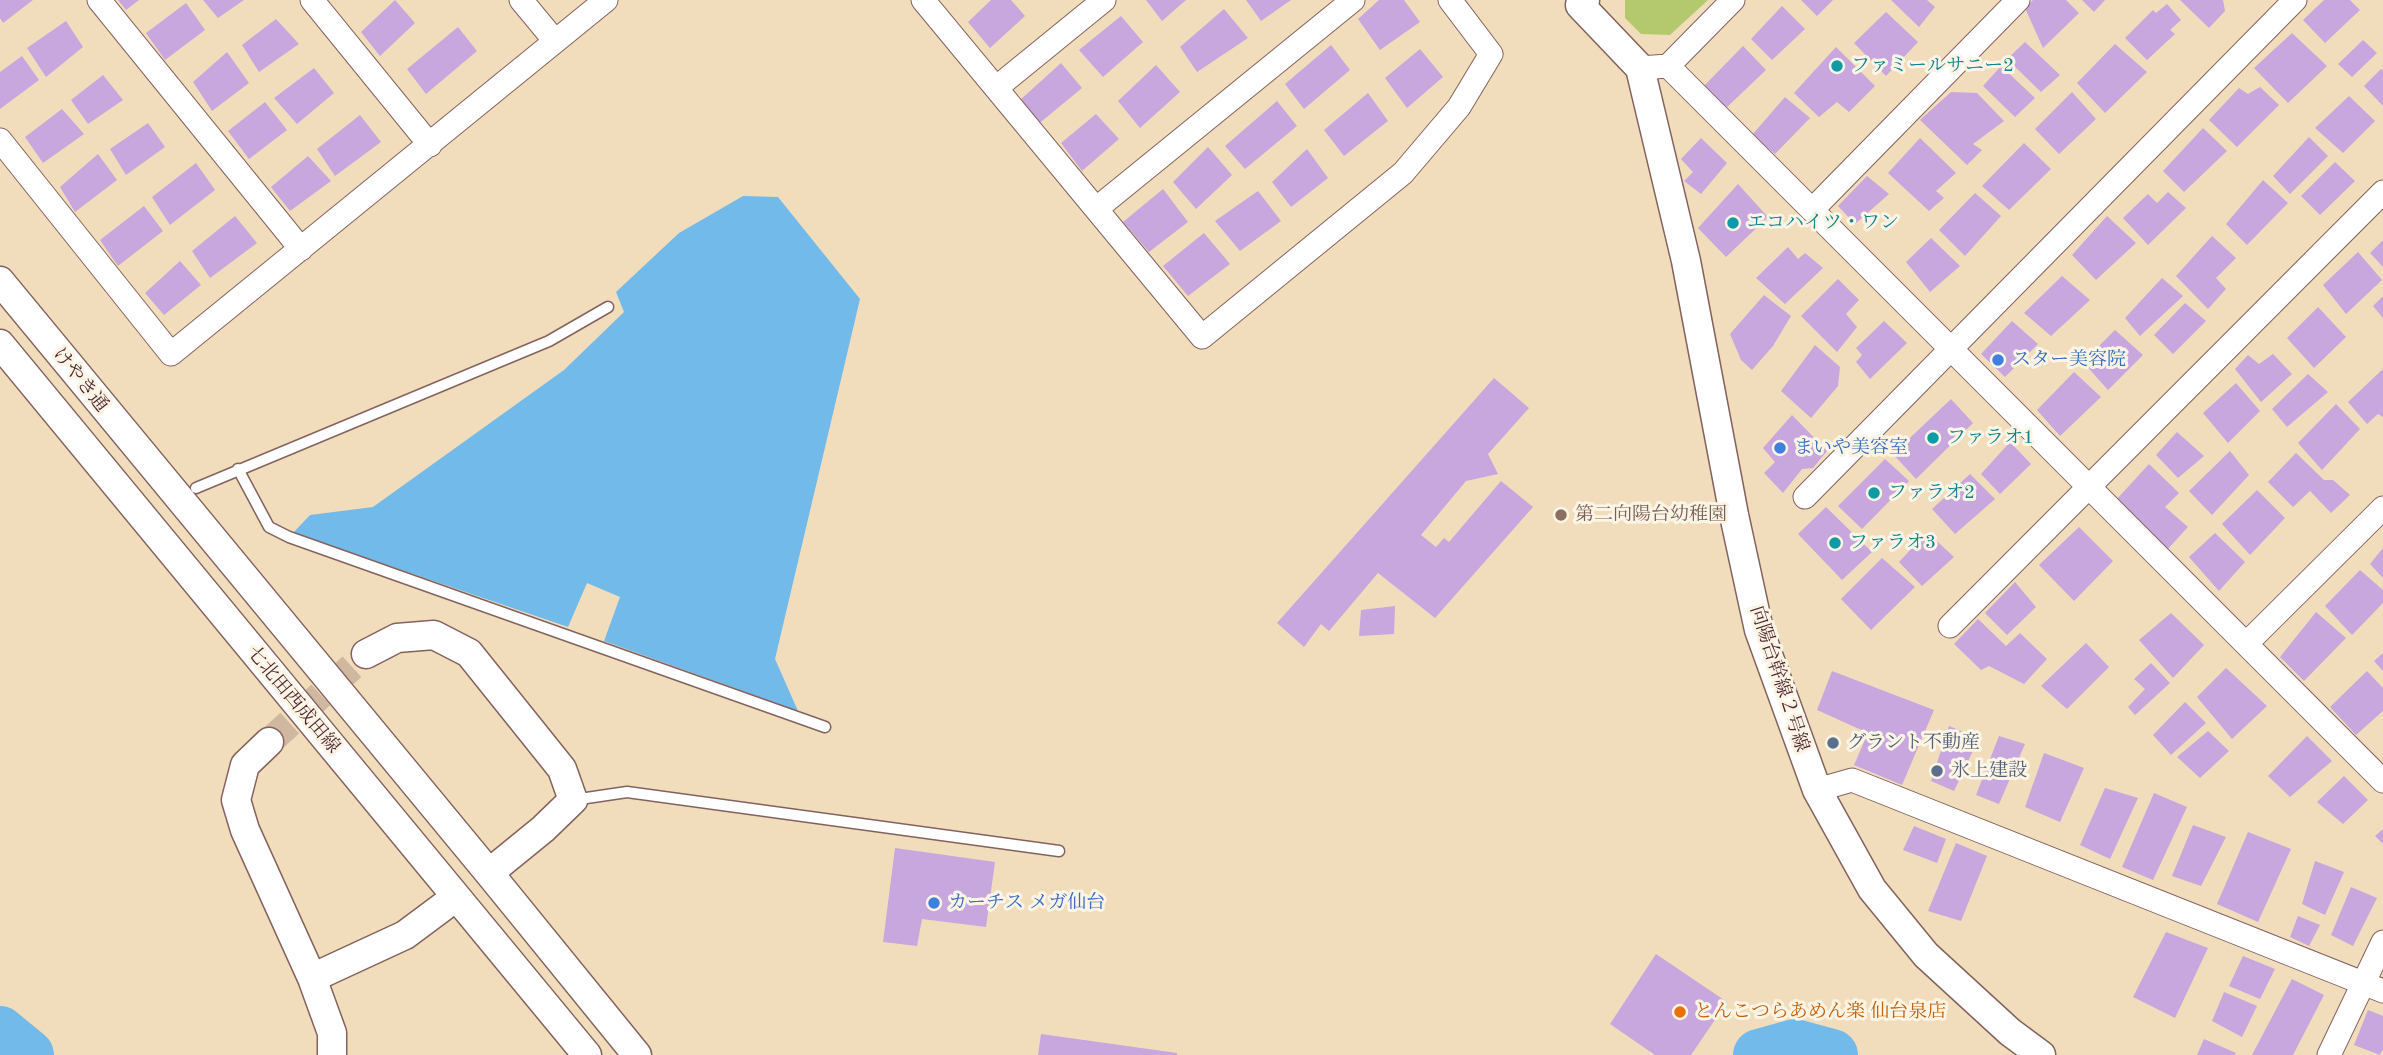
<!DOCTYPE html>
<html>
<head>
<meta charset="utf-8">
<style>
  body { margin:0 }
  canvas { display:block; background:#f1ddbc }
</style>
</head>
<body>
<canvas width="2383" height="1055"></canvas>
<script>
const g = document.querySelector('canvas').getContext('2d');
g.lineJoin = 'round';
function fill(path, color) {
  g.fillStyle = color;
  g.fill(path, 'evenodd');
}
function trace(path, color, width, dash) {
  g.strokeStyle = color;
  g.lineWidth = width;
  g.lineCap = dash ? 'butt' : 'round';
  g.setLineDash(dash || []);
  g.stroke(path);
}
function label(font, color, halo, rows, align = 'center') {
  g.font = font + ' "Old Standard TT","Noto Serif JP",serif';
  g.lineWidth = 6;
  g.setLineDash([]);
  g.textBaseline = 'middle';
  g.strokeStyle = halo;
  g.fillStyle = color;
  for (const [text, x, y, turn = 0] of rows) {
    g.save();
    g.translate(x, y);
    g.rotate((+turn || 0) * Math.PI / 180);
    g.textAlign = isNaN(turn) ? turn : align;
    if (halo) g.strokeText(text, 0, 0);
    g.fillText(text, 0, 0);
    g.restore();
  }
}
const green = new Path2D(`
  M1625,0H1708L1670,35L1641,34L1625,18Z`);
const water = new Path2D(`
  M743,196L778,197L860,299L775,659L798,711L604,641L620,597L587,583L568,627L293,533L310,515L373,507L564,370L624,312L616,292L679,233Z`);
const river = new Path2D(`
  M0,1032L28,1055
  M1759,1055L1795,1045L1832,1055`);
const building = new Path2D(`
  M0,0H33L3,23L0,18Z
  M118,0H139L126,10Z
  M203,0H244L218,18Z
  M395,0L415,23L380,56L361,32Z
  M991,0H1011L1025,16L990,48L968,22Z
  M1146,0H1186L1162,21Z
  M1246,0H1291L1261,21Z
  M1379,0H1404L1420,22L1380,50L1358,19Z
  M1801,0H1833L1817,16Z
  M1891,0H1927L1935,7L1919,27Z
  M2033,0H2066L2079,13L2043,48L2025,8Z
  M2082,0H2105L2094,12Z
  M2180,0H2223L2225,11L2209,28Z
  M2324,0H2350L2360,10L2325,43L2303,20Z
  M186,3L205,30L165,60L146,33Z
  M2167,4L2181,20L2170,30L2175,34L2147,60L2125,38L2153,10L2156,13Z
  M1782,6L1805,29L1772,60L1751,39Z
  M1224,9L1248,38L1197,72L1180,47Z
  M1886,12L1918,42L1886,76L1854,43Z
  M1121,16L1143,42L1103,77L1079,50Z
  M276,19L299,44L259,72L242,45Z
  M66,21L83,47L46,77L27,48Z
  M458,27L477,51L426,94L407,69Z
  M2292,33L2327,66L2288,103L2254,68Z
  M2363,40L2377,53L2352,77L2338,64Z
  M2025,42L2060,75L2041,92L2007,59Z
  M2115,44L2147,72L2105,113L2077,83Z
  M1331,45L1350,70L1304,109L1285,84Z
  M1743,46L1766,70L1726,108L1702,88Z
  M1836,47L1875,86L1849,112L1837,102L1819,117L1794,93Z
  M1420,49L1443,77L1407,108L1385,78Z
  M227,52L249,83L212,111L193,82Z
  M22,56L39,80L0,109V72Z
  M1061,63L1082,88L1036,126L1019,101Z
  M1156,65L1180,92L1140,128L1118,101Z
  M2001,66L2035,98L2015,117L1983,86Z
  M314,68L334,93L297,124L274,98Z
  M2381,69L2383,71V106L2364,86Z
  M103,75L123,100L88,124L71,100Z
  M2260,87L2279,105L2237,147L2209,120L2239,88L2248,94Z
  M1951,92L1977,93L2004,121L1973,144L1982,150L1967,165L1920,120Z
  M2072,92L2096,119L2059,154L2035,129Z
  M1368,93L1388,121L1344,156L1324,130Z
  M2349,96L2375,121L2343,153L2315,128Z
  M1785,97L1810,118L1775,154L1752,135Z
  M1277,101L1297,126L1245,169L1225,146Z
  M265,102L287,130L249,159L228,131Z
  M62,109L84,134L43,163L25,137Z
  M1096,114L1119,139L1082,171L1061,143Z
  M360,115L381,142L335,176L317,149Z
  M148,123L165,147L126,175L110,149Z
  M2203,128L2227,151L2184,192L2163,171Z
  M2309,137L2328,156L2290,194L2273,176Z
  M1701,138L1727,163L1701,194L1684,181L1693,172L1681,159Z
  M1920,138L1956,173L1936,191L1944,198L1929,211L1888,173Z
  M2024,143L2051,169L2009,210L1982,186Z
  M1208,147L1232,175L1196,209L1173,182Z
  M1307,149L1328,178L1291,207L1272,182Z
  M98,154L117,180L75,212L60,187Z
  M308,156L331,181L290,211L271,187Z
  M2335,162L2355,181L2320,215L2301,196Z
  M196,163L215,190L170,225L152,197Z
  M1867,176L1889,194L1855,224L1838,206Z
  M2263,180L2288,203L2247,245L2226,224Z
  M1738,184L1768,217L1726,257L1698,228Z
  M1163,189L1188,222L1149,252L1123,222Z
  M1258,191L1281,221L1240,251L1215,221Z
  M2168,192L2186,208L2148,245L2123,218L2148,194L2157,203Z
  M1975,193L2001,216L1965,256L1939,230Z
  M144,206L163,231L118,266L100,240Z
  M235,216L257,243L210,278L192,251Z
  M2107,216L2136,243L2096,280L2072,255Z
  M1204,233L1230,264L1188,296L1163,266Z
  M2212,236L2236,258L2216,278L2226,289L2208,309L2176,276Z
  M1931,238L1960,266L1930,292L1906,262Z
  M2383,240V267L2370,253Z
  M1788,247L1798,259L1805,253L1823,268L1785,304L1756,278Z
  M2358,252L2382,280L2346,314L2323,285Z
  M180,261L201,285L164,315L145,293Z
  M2062,276L2090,300L2051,336L2024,313Z
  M2162,278L2183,296L2140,336L2125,318Z
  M1838,279L1859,300L1846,314L1857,327L1837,352L1801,316Z
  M1764,295L1791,316L1773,346L1752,370L1741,360L1730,334Z
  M2383,296V318L2373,306Z
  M2185,303L2206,321L2173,354L2154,335Z
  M2318,307L2346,337L2314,368L2287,338Z
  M1884,321L1907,343L1870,379L1856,362L1862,355L1856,348Z
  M2012,321L2038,344L2005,377L1981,354Z
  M2115,330L2143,355L2108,390L2083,362Z
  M1815,345L1840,367L1838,386L1811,418L1781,391Z
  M2273,354L2292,374L2261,402L2235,369L2248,355L2259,364Z
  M2383,369V417L2378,414L2367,424L2348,402Z
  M2074,372L2101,397L2060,436L2037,410Z
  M2308,374L2328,392L2287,427L2272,409Z
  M1494,378L1529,408L1488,454L1498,474L1466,481L1421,535L1436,547L1444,538L1449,542L1501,481L1533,507L1435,618L1378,573L1329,631L1321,624L1304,647L1277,623Z
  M2236,383L2260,411L2228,443L2203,413Z
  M1951,399L1973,423L1916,479L1893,454Z
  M2336,404L2360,429L2322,470L2298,443Z
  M1792,415L1827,451L1813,468L1802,469L1783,493L1764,473L1775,462L1763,448Z
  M2177,432L2204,456L2178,478L2156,455Z
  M2010,442L2031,464L2000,494L1981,474Z
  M2230,451L2249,475L2212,515L2189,491Z
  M2296,453L2324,480H2333L2350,495L2331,513L2310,491L2293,507L2268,482Z
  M1885,459L1909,481L1862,529L1838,506Z
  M2149,464L2179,493L2165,507L2188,527L2166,551L2117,499Z
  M1970,474L1995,499L1955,534L1932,509Z
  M2257,490L2285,518L2250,555L2222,524Z
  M1826,507L1872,552L1842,580L1798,534Z
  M2079,527L2113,561L2074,601L2039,565Z
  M1927,532L1954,557L1922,586L1899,562Z
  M2215,533L2245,562L2219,591L2189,557Z
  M2383,548V578L2370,564Z
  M1882,558L1915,587L1871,630L1841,599Z
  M2360,570L2383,590V603L2352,635L2325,606Z
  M2015,582L2036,607L2007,635L1985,613Z
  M1395,606L1394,634L1359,636L1361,610Z
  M2316,612L2346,638L2304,681L2280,657Z
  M2171,613L2204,645L2173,678L2139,640Z
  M1978,619L2006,646L2020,633L2047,659L2024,684L1989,666L1981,670L1954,644Z
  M2086,643L2109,667L2067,709L2041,686Z
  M2383,653V671L2374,661Z
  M2151,663L2170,683L2135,715L2128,707L2145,689L2134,679Z
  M2226,668L2267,706L2232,739L2197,697Z
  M1832,671L1934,710L1902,785L1854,765L1868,733L1817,710Z
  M2367,671L2383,688V711L2356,735L2330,707Z
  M2185,702L2206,723L2171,755L2153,735Z
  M1949,726L1979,738L1954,791L1931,781Z
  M2208,731L2229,751L2200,778L2177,757Z
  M1999,736L2025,744L1999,804L1976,795Z
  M2307,736L2332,761L2290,797L2268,776Z
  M2044,753L2084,768L2060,822L2025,807Z
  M2344,776L2368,800L2343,824L2317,802Z
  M2105,788L2138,798L2110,859L2080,845Z
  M2154,793L2187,807L2153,880L2122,867Z
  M2193,825L2226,837L2201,886L2172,876Z
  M1914,826L1946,839L1937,863L1903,850Z
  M2383,829V844L2375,836Z
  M2248,832L2291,849L2258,922L2217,904Z
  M1956,843L1987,856L1961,921L1928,911Z
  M895,848L995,862L986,927L922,919L917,946L883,942Z
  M2315,861L2344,872L2325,915L2302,904Z
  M2351,887L2377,898L2353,946L2331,935Z
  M2298,916L2320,925L2309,946L2290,937Z
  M2166,932L2208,948L2175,1018L2133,997Z
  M1656,954L1727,1002L1691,1055H1655L1610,1024Z
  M2243,956L2275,969L2260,999L2229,986Z
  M2292,979L2324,995L2293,1055H2252Z
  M2224,992L2257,1006L2242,1037L2212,1021Z
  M2368,1010L2383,1016V1049L2380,1055L2354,1045Z
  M1041,1034L1177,1053V1055H1038Z
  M2204,1039L2236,1053L2235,1055H2197Z`);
const tertiaryTunnel = new Path2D(`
  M269,742L366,654`);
const service = new Path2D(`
  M238,469L269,527L289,537L825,727
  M196,488L549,341L608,307
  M573,800L627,792L1059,851`);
const minor = new Path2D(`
  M99,0L301,249
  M312,0L430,145
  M521,0L555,41
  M923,0L1202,337L1403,173L1459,107L1491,54L1450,0
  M1668,66L1733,0
  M1640,68L1668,66L2383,781
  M996,88L1104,0
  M0,140L171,354L606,0
  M1096,209L1353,0
  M1812,210L2018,0
  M1805,497L2295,0
  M1950,626L2383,192
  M2246,644L2383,508
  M1817,790L1852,780L2383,991
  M2329,1055L2383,942`);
const tertiary = new Path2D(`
  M1585,0L1580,5L1640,68L1686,261L1734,515L1759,630L1817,790L1872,889L1926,955L2010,1032L2041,1055
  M0,281L489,873L637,1055
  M0,344L587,1055
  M366,654L397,638L434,635L469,653L562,769L573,800L543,829L489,873
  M269,742L245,765L236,800L245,830L312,978L332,1033V1055
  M312,978L405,935L456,897`);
const markers = [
  [1837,66,7,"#0f9aa8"],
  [1733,223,7,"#0f9aa8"],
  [1998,360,7,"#3f7fe0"],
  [1933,438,7,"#0f9aa8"],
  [1780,448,7,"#3f7fe0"],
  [1874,493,7,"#0f9aa8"],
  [1561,515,7,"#8d6e63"],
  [1835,543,7,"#0f9aa8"],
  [1833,743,7,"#5c6f8a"],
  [1937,771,7,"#5c6f8a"],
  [934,903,7,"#3f7fe0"],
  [1680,1012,7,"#e8710a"]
];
const cultureNames = [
  ["ファミールサニー2",1851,66],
  ["エコハイツ・ワン",1747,223],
  ["ファラオ1",1947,438],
  ["ファラオ2",1888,493],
  ["ファラオ3",1849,543]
];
const shopNames = [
  ["スター美容院",2012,360],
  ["まいや美容室",1794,448],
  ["カーチス メガ仙台",948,903]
];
const streetNames = [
  ["けやき通",80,380,51],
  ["向陽台幹線２号線",1779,679,72],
  ["七北田西成田線",293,700,50]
];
const educationNames = [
  ["第二向陽台幼稚園",1575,515]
];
const serviceNames = [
  ["グラント不動産",1847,743],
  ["氷上建設",1951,771]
];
const foodNames = [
  ["とんこつらあめん楽 仙台泉店",1694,1012]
];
fill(green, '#b4c96d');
fill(water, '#71bae9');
trace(river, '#71bae9', 52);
fill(building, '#c8a6de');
trace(tertiaryTunnel, '#d0b79f', 28, [28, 14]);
trace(service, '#84625e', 13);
trace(minor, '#84625e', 25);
trace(tertiary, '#84625e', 31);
trace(service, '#fff', 10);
trace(minor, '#fff', 23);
trace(tertiary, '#fff', 28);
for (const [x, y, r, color] of markers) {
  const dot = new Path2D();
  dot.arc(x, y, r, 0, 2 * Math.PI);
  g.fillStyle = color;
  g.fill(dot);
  trace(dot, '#fcf5e5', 2.5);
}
label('19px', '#0d838f', '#fcf5e5', cultureNames, 'left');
label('19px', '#366cbe', '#fcf5e5', shopNames, 'left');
label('19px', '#4a1f2b', '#fcf5e5', streetNames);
label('19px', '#785e54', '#fcf5e5', educationNames, 'left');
label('19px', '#4e5e75', '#fcf5e5', serviceNames, 'left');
label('19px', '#c56008', '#fcf5e5', foodNames, 'left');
</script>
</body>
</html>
